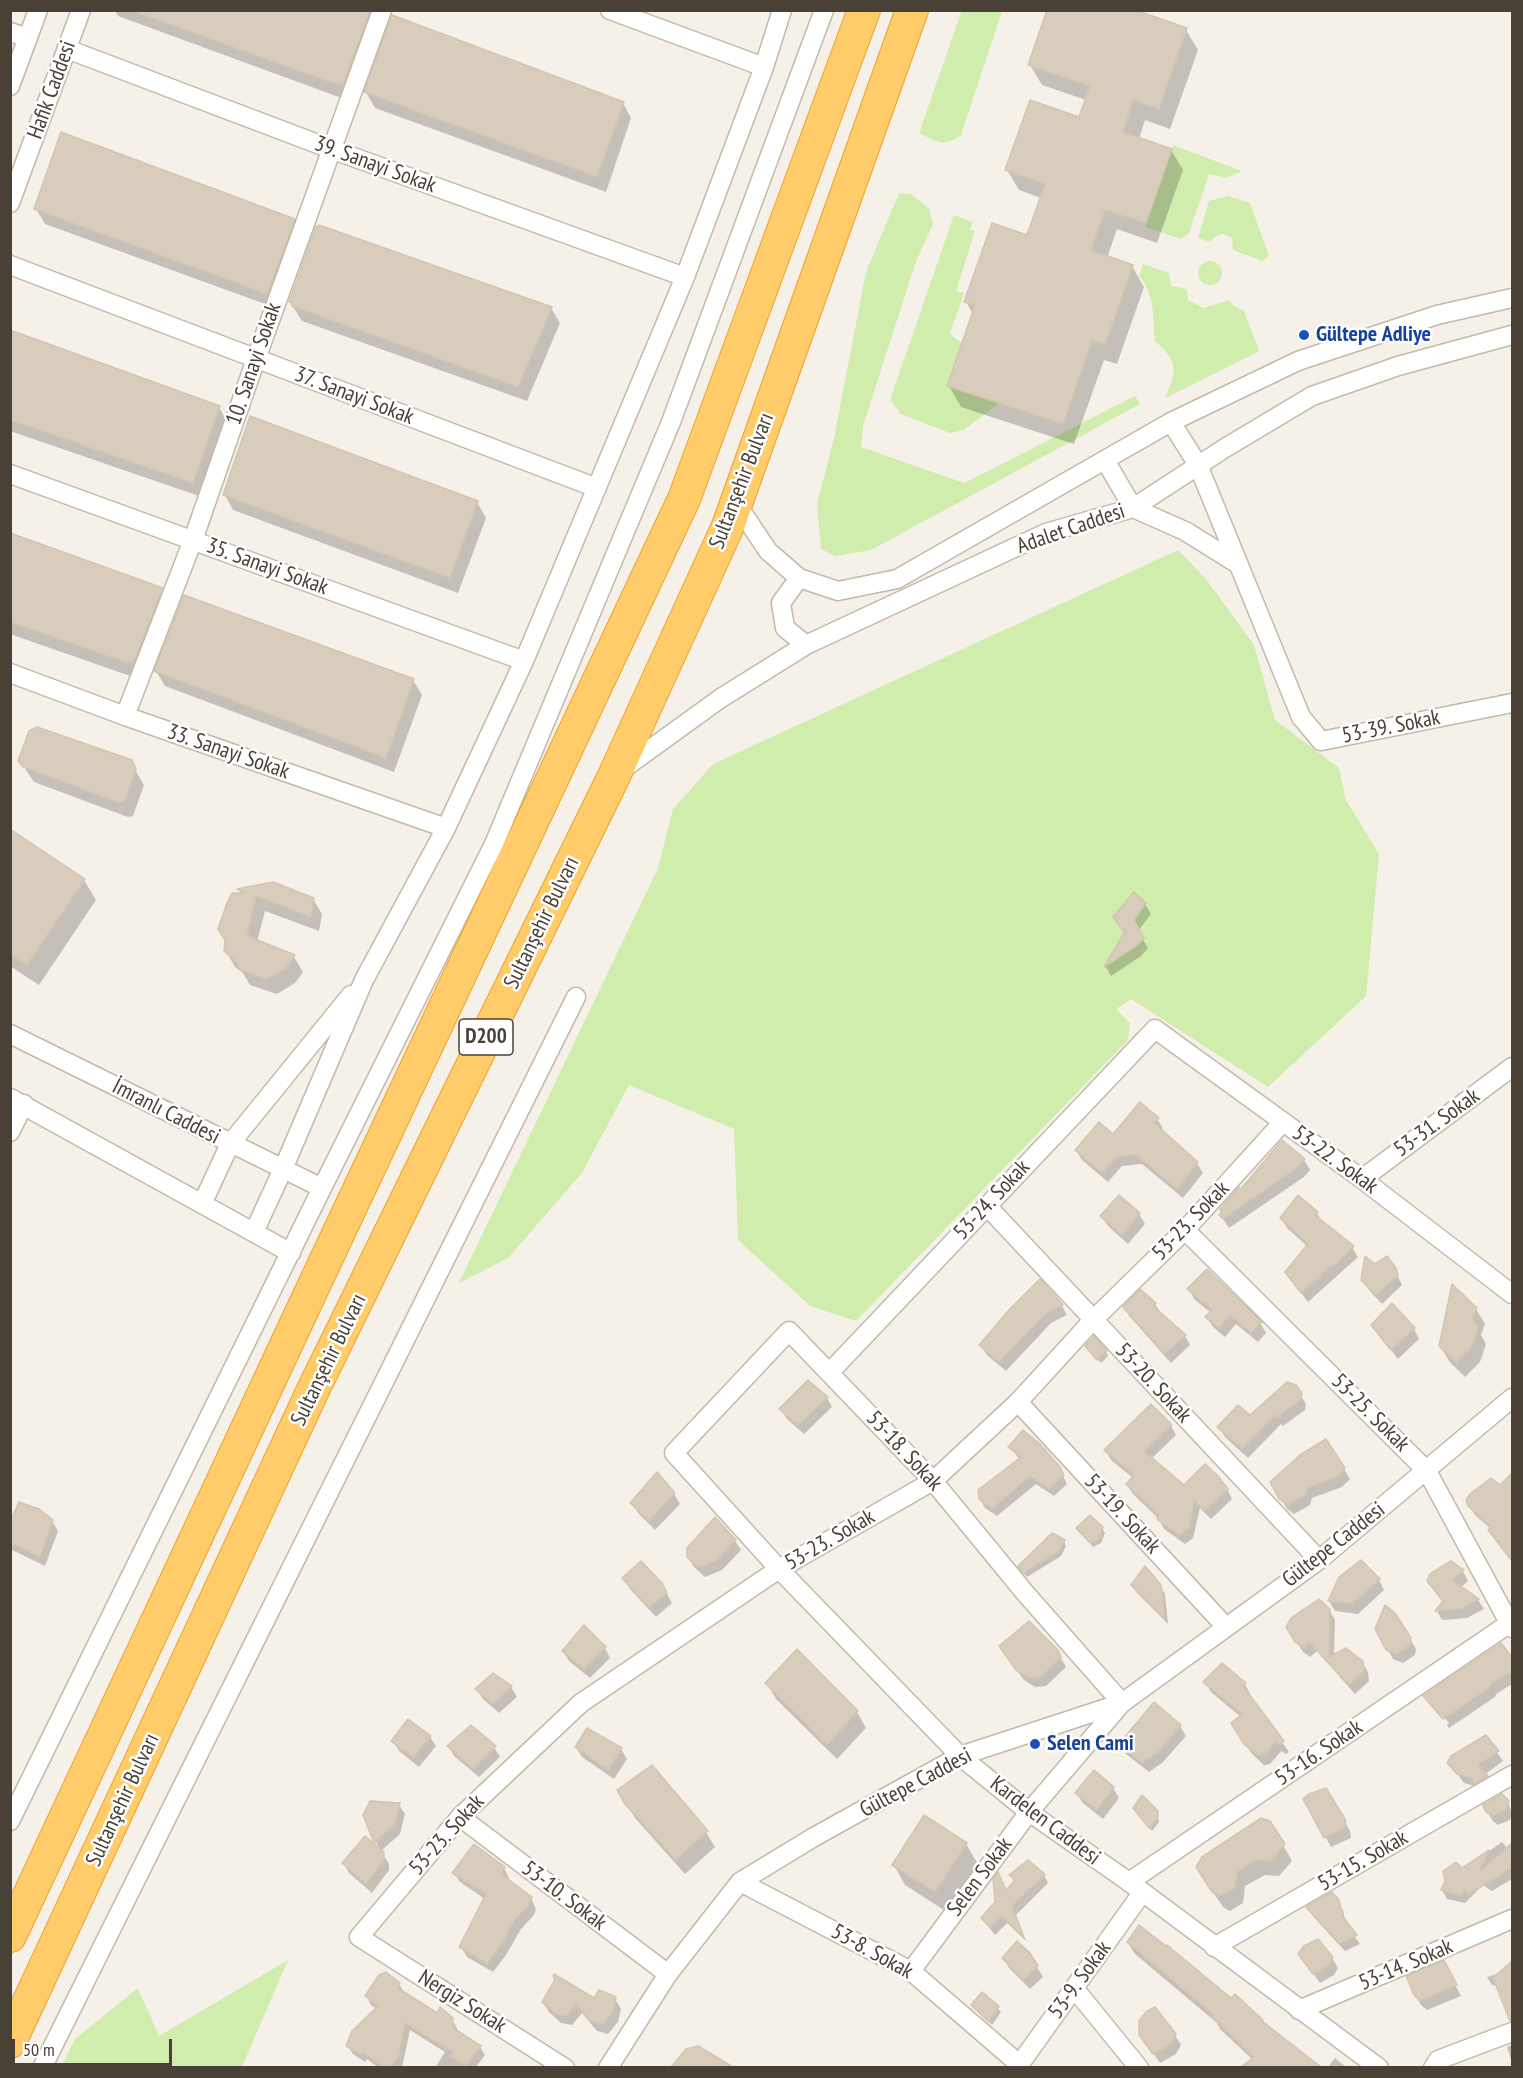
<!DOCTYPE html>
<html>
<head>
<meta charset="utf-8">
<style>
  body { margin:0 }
  #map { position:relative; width:1523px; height:2078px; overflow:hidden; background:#f5f1e8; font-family:"PT Sans Narrow",sans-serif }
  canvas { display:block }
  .frame { position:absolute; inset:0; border:12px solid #494135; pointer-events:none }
  .scale { position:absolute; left:12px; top:2039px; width:160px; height:27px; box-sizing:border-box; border:3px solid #494135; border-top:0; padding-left:8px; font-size:18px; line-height:21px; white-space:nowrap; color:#494135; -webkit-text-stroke:4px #fff; paint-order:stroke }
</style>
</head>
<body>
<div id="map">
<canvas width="1523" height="2078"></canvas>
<div class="frame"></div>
<div class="scale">50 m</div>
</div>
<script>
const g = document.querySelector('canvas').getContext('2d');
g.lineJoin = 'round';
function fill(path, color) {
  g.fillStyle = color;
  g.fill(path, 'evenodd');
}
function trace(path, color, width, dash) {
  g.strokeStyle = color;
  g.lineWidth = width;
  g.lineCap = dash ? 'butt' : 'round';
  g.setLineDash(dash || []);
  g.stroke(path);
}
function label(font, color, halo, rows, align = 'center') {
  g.font = font + ' "PT Sans Narrow",sans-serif';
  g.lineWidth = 5;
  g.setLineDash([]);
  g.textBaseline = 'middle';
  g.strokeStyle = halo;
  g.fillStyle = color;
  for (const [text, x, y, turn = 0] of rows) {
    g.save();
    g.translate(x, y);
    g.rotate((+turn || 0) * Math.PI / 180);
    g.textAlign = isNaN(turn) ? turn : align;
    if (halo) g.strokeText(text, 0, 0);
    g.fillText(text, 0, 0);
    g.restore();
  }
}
const green = new Path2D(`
  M962,10L1002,11L961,135C944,148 936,141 919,133Z
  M1173,145L1242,171L1226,178L1209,174L1189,233L1181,239L1145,227Z
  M899,193L911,194L929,209L933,224L916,261L863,426L861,447L964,483L1135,396L1140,404L871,550L835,556L821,549L817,504L834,438L866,272Z
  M1228,196L1250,203L1269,256L1262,261L1233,250L1232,238C1223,232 1217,233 1210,242L1198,238L1209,201Z
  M954,215L973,222L970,229L975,231L956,291L964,293L950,334L962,343L947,386L999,403L964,430L950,433L901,414L890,400Z
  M1198 273a12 12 0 1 1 24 0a12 12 0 1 1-24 0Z
  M1143,264L1169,273L1171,286L1187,289L1188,300L1204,308L1229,300L1234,306L1244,311L1259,351L1165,398C1178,369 1178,362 1155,341C1153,320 1155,293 1139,276Z
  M1178,550L1206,579L1254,645L1275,720L1339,768L1346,800L1379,854L1366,996L1268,1087L1131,999L1116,1009L1130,1023L1128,1040L856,1321L810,1306L738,1240L734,1129L629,1085L582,1173L508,1258L459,1283L658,868L673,809L713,764Z
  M288,1960L242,2067H61L75,2039L138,1988L159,2036Z`);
const shadow = new Path2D(`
  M115,10H371L379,24L347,100L118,16Z
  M1186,30L1198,50L1170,129L1145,120L1139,139L1171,150L1183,170L1157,243L1117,229L1107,258L1132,266L1144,287L1117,364L1104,360L1074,444L961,407L949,386L973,314L966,302L1028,237L1041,198L1019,190L1007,170L1080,119L1086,100L1042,85L1030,65Z
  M366,92L623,103L631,118L606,192L375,108Z
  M36,209L294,220L303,235L276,308L45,224Z
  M290,302L551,308L560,323L527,401L302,321Z
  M10,331L219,407L228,423L202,497L10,431Z
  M225,495L477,502L486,518L458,593L233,510Z
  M10,535L162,589L170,604L136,678L10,634Z
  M156,671L413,680L422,695L394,772L165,686Z
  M20,761H130L144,785L133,816L128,817L34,782Z
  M10,831L84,880L96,900L39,985L10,966Z
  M273,884L313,899L322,914L319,931L265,911L257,942L294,957L303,972L295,983L277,994L250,985L243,973L235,967L226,951L242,894L239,890Z
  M1145,904L1151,914L1138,931L1148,948L1141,956L1111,976L1106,967L1126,933L1121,927Z
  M1157,1119L1163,1128L1161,1131L1197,1163L1203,1173L1183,1198L1142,1164L1122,1166L1108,1182L1082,1160L1076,1150Z
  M1283,1142L1304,1160L1310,1170L1304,1177L1229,1228L1221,1216Z
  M1317,1213L1322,1222L1352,1247L1358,1257L1308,1302L1286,1273L1308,1247L1287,1228L1282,1218Z
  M1139,1214L1145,1224L1128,1244L1108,1226L1102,1217Z
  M1375,1266L1394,1268L1402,1285L1382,1304L1369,1290L1363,1279Z
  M1040,1281L1062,1306L1067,1315L1051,1323L1006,1371L987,1355L981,1346Z
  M1189,1289L1260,1323L1266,1333L1258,1342L1236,1324L1225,1337L1213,1327L1207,1317L1211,1313L1194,1299Z
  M1140,1291L1155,1304L1161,1313L1185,1336L1190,1345L1171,1363L1130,1317L1124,1307Z
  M1476,1309L1485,1324L1481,1335L1486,1344L1480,1362L1465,1377L1449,1361L1440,1346Z
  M1373,1326L1414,1329L1419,1339L1398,1359Z
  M1089,1350L1106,1351L1108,1356L1101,1363Z
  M1300,1394L1306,1404L1305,1410L1283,1426L1281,1424L1248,1458L1225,1437L1219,1427L1250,1417Z
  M827,1398L832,1407L804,1434L787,1419L781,1409Z
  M1171,1426L1176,1435L1151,1459L1185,1487L1227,1489L1232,1499L1211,1519L1200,1508L1193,1538L1185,1544L1164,1529L1159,1519L1133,1494L1127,1485L1133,1478L1111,1460L1106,1451Z
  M1010,1447L1059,1468L1067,1484L1054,1496L1036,1484L997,1516L985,1508L980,1499L1020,1460Z
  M1344,1469L1350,1479L1342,1487L1312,1498L1310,1505L1294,1514L1287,1509L1272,1483Z
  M1512,1475V1560L1495,1540L1491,1529L1475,1515L1469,1505L1500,1487Z
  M674,1494L680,1504L655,1530L638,1513L632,1503Z
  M52,1521L58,1531L45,1566L10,1549V1525Z
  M1102,1528L1105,1533L1101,1543L1093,1547L1080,1532Z
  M735,1541L741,1550L722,1570L705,1577L694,1567L688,1557Z
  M1064,1541L1066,1546L1061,1556L1027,1577L1022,1571Z
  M1451,1563L1463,1571L1468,1581L1460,1588L1478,1600L1484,1609L1467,1618L1442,1620L1437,1611L1444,1602L1429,1581Z
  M624,1578L661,1583L672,1603L656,1617L629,1588Z
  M1379,1580L1384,1590L1358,1614L1335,1611L1329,1601Z
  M1132,1585L1160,1586L1165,1594L1168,1624L1137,1593Z
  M1329,1610L1335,1620L1334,1656L1362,1662L1368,1672L1369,1681L1355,1694L1317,1651L1310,1657L1303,1652L1287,1627Z
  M584,1627L605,1648L610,1658L590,1678L569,1661L563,1651Z
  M1377,1629L1410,1639L1416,1649L1415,1655L1403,1663L1393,1659Z
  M1501,1645L1512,1659V1684L1496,1694L1495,1697L1449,1728L1447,1725L1449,1723L1432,1704H1429L1425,1696Z
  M797,1651L857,1712L866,1728L837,1759L776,1699L767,1683Z
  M1057,1651L1066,1667L1046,1686L1035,1687L1024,1680L1006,1656Z
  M493,1675L511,1687L517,1697L499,1713L483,1699L477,1689Z
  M1205,1682L1245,1684L1250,1694L1249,1696L1289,1752L1286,1754L1281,1751L1270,1764L1264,1765L1252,1754L1238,1733L1241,1717L1211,1692Z
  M1180,1726L1186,1736L1163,1762L1149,1772L1126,1754L1121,1744Z
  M430,1737L436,1746L419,1767L399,1751L393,1741Z
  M1486,1737L1503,1761L1484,1775L1492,1787H1478L1464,1783L1449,1763Z
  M449,1746L494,1747L500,1757L479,1777L454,1756Z
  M576,1747L621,1749L627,1759L614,1779L582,1757Z
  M1113,1788L1119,1798L1103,1819L1083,1803L1077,1794Z
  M619,1790L706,1832L715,1847L685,1874L635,1818Z
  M1326,1790L1350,1831L1351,1838L1331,1847L1305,1800Z
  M1508,1802L1512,1814L1510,1820L1498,1825L1493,1821L1486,1810Z
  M399,1805L405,1814L400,1834L381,1851L389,1864V1870L372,1893L349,1873L344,1863L379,1849L365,1815Z
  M1156,1812L1159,1822L1152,1831L1137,1813Z
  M1502,1842L1508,1849L1512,1845V1879L1492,1891L1483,1885L1465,1903L1447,1899L1442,1890L1462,1870Z
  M966,1844L978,1864L947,1912L905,1885L894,1865Z
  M1283,1845L1292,1861L1279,1876L1265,1875L1245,1886L1243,1903L1230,1911L1223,1907L1207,1883Z
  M1028,1862L1044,1875L1048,1883L1016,1915L1026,1941L1007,1923L995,1935L982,1919L1015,1882L1011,1876Z
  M504,1868L509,1878L508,1881L531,1898L536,1909L534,1915L521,1929L506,1955L493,1972L467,1957L461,1947L485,1899L460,1882L454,1873Z
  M1337,1901L1343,1910L1346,1924L1360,1944L1345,1951L1313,1916L1308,1908Z
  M1128,1943L1265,2026L1319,2068H1243L1253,2060L1220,2029L1217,2023L1135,1954Z
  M1004,1958L1037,1967L1043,1977L1030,1989L1009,1968Z
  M1332,1958L1338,1968L1334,1975L1320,1983L1306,1964Z
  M1443,1962L1461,1996L1427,2010L1421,2005L1415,1994Z
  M1512,1969V2005L1506,2002L1499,1986L1492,1985L1487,1977Z
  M399,1984L404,1992L437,2015L452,2019L457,2028V2032L480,2047L485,2055L475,2068H435L445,2052L410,2030L402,2068H379L367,2059L365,2062L353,2054L348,2046L377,2009L371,2005L366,1996Z
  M982,1994L1001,2012L992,2025L973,2005Z
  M615,1999L621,2009L618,2022L608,2034L597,2031L582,2013L572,2025L561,2023L549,2012L543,2002Z
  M1140,2035H1175L1181,2045L1176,2054L1160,2063Z
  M1512,2045V2063L1507,2047Z
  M698,2048L730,2068H673L687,2050Z
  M1335,2058L1347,2068H1327Z`);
const building = new Path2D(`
  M140,10H370L343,85L339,83L338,85L139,13Z
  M1047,10H1135L1187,28L1159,109L1133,100L1123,132L1172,149L1146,223L1105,210L1091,250L1133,265L1105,345L1092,340L1063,424L947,386L975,305L964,302L992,223L1027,235L1045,184L1005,170L1030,100L1079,117L1090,86L1028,65Z
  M392,15L624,102L597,177L364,92Z
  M61,132L295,219L267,294L34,209Z
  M319,225L552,307L518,387L292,306V303L289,302L316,226L318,227Z
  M10,330L220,406L193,483L10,420Z
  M250,416L478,501L450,578L223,495Z
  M10,533L163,588L133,663L128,661V663L10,622Z
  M184,595L414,679L386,758L154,671Z
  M37,727L132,760L136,769L125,801L118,802L23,767L18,761L29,731Z
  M10,829L85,879L27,965L10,954Z
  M273,882L314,898L311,917L256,896L247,936L295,955L286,968L267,979L240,970L235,960L224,951L225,940L218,929L227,903L232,893H246L237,889Z
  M1134,892L1146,903L1134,920L1144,938L1136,946L1104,967L1126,930L1124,932L1113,917Z
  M1140,1102L1159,1118L1154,1123L1198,1162L1177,1189L1136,1155L1117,1157L1102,1173L1075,1150L1099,1122L1113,1134Z
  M1282,1140L1305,1159L1298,1167L1223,1219L1219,1215L1222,1212L1220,1209L1239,1187L1241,1189Z
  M1119,1195L1140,1213L1122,1235L1100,1216Z
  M1298,1195L1318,1212L1315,1215L1354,1246L1333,1267L1332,1265L1301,1293L1285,1272L1308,1244L1280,1218Z
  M1365,1256L1375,1264L1387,1256L1396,1268L1398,1275L1376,1295L1361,1280Z
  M1207,1269L1262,1322L1251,1333L1230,1315L1219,1328L1205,1317L1212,1310L1187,1289Z
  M1040,1279L1063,1305L1045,1314L999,1362L979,1345L1009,1310Z
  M1452,1284L1477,1308L1472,1319L1478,1327L1472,1346L1456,1363L1439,1346Z
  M1140,1289L1156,1303L1153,1306L1186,1335L1164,1354L1123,1307Z
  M1392,1303L1415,1328L1391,1350L1371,1325Z
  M1094,1336L1107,1351L1097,1360L1085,1346Z
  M808,1380L828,1397L798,1425L779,1409Z
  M1287,1382L1296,1385L1302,1393L1300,1400L1277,1417L1275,1415L1242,1449L1217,1427L1238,1405L1250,1415Z
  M1151,1404L1172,1425L1144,1451L1184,1485L1205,1464L1218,1476L1228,1489L1205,1511L1194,1501L1189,1528L1179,1535L1157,1519L1159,1516L1126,1484L1134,1475L1104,1450Z
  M1023,1430L1040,1444L1060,1467L1064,1475L1049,1489L1030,1476L992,1509L979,1499L978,1490L1021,1457L1008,1447Z
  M1326,1439L1345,1468L1337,1477L1307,1488L1305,1495L1288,1505L1279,1499L1270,1482L1300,1455Z
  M657,1472L675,1493L649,1521L630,1503Z
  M1512,1473V1561L1488,1530L1491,1527L1468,1506L1466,1500L1470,1494L1491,1478L1500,1485Z
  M19,1502L39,1509L53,1520L40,1557L10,1542V1521Z
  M1090,1515L1103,1527L1099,1539L1090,1543L1076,1528Z
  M715,1517L736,1540L716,1561L698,1567L687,1557V1548Z
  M1052,1533L1065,1540L1059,1551L1023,1573L1018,1566Z
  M1361,1560L1380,1579L1352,1604L1328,1601L1339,1577Z
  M641,1561L662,1583L667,1593L649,1608L622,1578Z
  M1451,1561L1464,1570L1452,1580L1479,1599L1461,1609L1435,1611L1443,1601L1427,1581L1430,1574Z
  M1145,1566L1161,1585L1165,1619L1131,1585Z
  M1319,1599L1330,1609L1329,1657L1346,1648L1363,1661L1364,1671L1349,1685L1310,1643L1304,1648L1295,1642L1286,1627L1291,1618Z
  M1385,1605L1395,1613L1411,1638L1410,1645L1396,1654L1386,1650L1375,1629Z
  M1029,1621L1058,1650L1061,1657L1041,1677L1029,1678L1016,1670L999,1646Z
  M584,1625L606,1647L584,1669L562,1651Z
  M1501,1643L1512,1657V1672L1491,1683L1490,1687L1443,1719L1423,1696Z
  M797,1649L858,1711L827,1745L765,1683Z
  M1222,1663L1246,1683L1243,1686L1284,1741L1279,1745L1275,1742L1265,1754L1257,1755L1244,1744L1231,1723L1242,1714L1203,1682Z
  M493,1673L512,1686L493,1704L475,1689Z
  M1154,1702L1181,1725L1158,1752L1142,1763L1119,1744Z
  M408,1719L431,1736L413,1758L391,1741Z
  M471,1725L496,1746L473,1769L447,1746Z
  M587,1728L622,1748L608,1770L575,1747Z
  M1486,1735L1499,1751L1478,1765L1488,1776L1474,1784L1472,1778L1457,1774L1447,1763L1451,1756Z
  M652,1765L708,1831L676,1860L624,1803L617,1790Z
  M1094,1770L1114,1787L1097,1810L1075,1793Z
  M1326,1788L1345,1819L1346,1827L1324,1838L1303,1799L1309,1794Z
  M1502,1794L1509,1801L1505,1810L1492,1816L1485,1811L1483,1805Z
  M1142,1795L1158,1811V1817L1149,1828L1133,1808Z
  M370,1801L400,1803L395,1824L374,1843L363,1815Z
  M924,1815L967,1843L935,1892L892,1865Z
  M1261,1818L1270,1821L1285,1844L1270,1861L1256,1860L1237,1871L1235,1888L1220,1896L1212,1892L1196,1867L1202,1857Z
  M365,1836L384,1852V1860L366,1884L342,1863Z
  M1512,1843V1868L1468,1894L1465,1890L1460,1895L1441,1890L1445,1881L1443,1871L1456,1862L1462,1868L1489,1850L1479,1873Z
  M474,1844L505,1867L501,1874L532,1897L529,1905L515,1919L501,1945L487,1964L459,1947L486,1894L452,1873Z
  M1028,1860L1045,1874L1012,1906L1024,1938L1002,1916L990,1927L981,1918L995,1902L993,1879L998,1872L1006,1890L1015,1880L1009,1875Z
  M1332,1892L1339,1900L1343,1917L1357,1935L1339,1944L1306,1907Z
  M1139,1925L1166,1946L1167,1945L1231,1998L1235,1994L1263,2020L1262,2021L1321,2067H1241L1254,2057L1212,2017L1214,2015L1127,1942Z
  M1318,1939L1333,1957L1329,1965L1313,1974L1298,1954L1304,1946Z
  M1017,1941L1030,1953L1038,1966L1023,1980L1002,1958Z
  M1444,1960L1457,1985L1420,2001L1414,1995L1406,1976Z
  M1512,1961V2021H1510L1493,1978Z
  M386,1972L400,1983L398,1988L437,2013L440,2007L453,2018V2028L481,2046L465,2066L450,2056L453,2052L405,2023L398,2058L390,2067H383L362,2052L360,2054L346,2046L352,2031L378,2006L365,1996L379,1975Z
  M554,1974L594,1998L599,1990L616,1997L613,2012L602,2025L590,2021L576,2004L566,2016L554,2013L542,2002L555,1979L553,1976Z
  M982,1992L999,2006L989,2022L971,2005Z
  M1155,2007L1176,2034L1171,2044L1153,2054L1139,2035V2021L1146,2012Z
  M698,2046L733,2067H671L686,2049Z`);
const street = new Path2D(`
  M610,10L764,67
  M10,32L28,38
  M67,49L331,149L685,277
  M10,86L38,10
  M10,203L81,10
  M10,265L597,488
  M1171,422L1198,465L1301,717L1321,741L1512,703
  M1105,460L1133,508L1185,531L1238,564
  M10,474L524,661
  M736,503L768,551L799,578L838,591L897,579L1171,422L1298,361L1437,315L1512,298
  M799,578L781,603L785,628L806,645
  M10,673L125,716L446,828
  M125,716L193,540L256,359L382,10
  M620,771L721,698L806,645L1046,533L1133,508L1225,448L1312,396L1398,366L1512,335
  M10,1034L322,1188
  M10,1098L291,1253
  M10,1132L24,1104
  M1362,1179L1512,1067
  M202,1204L230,1144L351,995
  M987,1206L1319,1560
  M1185,1230L1427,1471L1512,1628
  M254,1232L283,1169L364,980L446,828L524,661L685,277L764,67L782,10
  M830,1372L1155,1029L1362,1179L1512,1294
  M1018,1402L1226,1627
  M1122,1703L1026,1594L933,1481L789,1331L674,1453L779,1569L960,1756L1029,1812L1129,1882L1379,2068
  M460,1817L668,1974
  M10,1821L322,1188L494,844L671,422L824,10
  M740,1882L911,1971L1019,2064
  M1129,1882L1510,1623
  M1214,1947L1512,1775
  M911,1971L1029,1812L1121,1704
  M1074,1988L1139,2068
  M1299,2010L1512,1919
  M42,2068L576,997
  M565,2068L359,1937L460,1817L581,1703L779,1569L933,1481L1018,1402L1093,1320L1185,1230L1283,1122
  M608,2068L668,1974L740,1882L814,1837L960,1756L1122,1703L1319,1560L1512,1398
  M1017,2068L1142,1893
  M1433,2068L1438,2060L1512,2032`);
const highway = new Path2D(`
  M10,1936L308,1298L684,499L864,10
  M10,2042L313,1390L614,776L728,526L912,10`);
const markers = [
  [1304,335,6,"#1a4fb4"],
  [1035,1744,6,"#1a4fb4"]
];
const shields = [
  [486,1037,54]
];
const shieldNames = [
  ["D200",486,1037]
];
const streetNames = [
  ["Hafik Caddesi",52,90,-70],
  ["39. Sanayi Sokak",375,165,20],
  ["10. Sanayi Sokak",254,364,-71],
  ["37. Sanayi Sokak",354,396,21],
  ["Sultanşehir Bulvarı",742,481,-69],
  ["Adalet Caddesi",1071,529,-19],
  ["35. Sanayi Sokak",267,567,20],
  ["53-39. Sokak",1391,727,-11],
  ["33. Sanayi Sokak",228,752,19],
  ["Sultanşehir Bulvarı",542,923,-64],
  ["İmranlı Caddesi",166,1112,27],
  ["53-31. Sokak",1437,1123,-36],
  ["53-22. Sokak",1335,1160,36],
  ["53-24. Sokak",992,1200,-47],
  ["53-23. Sokak",1191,1221,-46],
  ["Sultanşehir Bulvarı",329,1360,-64],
  ["53-20. Sokak",1153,1383,47],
  ["53-25. Sokak",1370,1413,45],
  ["53-18. Sokak",904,1451,47],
  ["53-19. Sokak",1122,1514,47],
  ["53-23. Sokak",830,1540,-30],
  ["Gültepe Caddesi",1334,1545,-38],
  ["53-16. Sokak",1319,1753,-34],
  ["Gültepe Caddesi",916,1783,-28],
  ["Sultanşehir Bulvarı",123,1800,-65],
  ["Kardelen Caddesi",1045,1821,37],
  ["53-23. Sokak",447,1835,-48],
  ["53-15. Sokak",1363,1861,-30],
  ["Selen Sokak",980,1877,-53],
  ["53-10. Sokak",564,1896,37],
  ["53-8. Sokak",872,1952,29],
  ["53-14. Sokak",1406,1965,-23],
  ["53-9. Sokak",1080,1980,-54],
  ["Nergiz Sokak",462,2002,32]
];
const transitNames = [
  ["Gültepe Adliye",1316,335],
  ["Selen Cami",1047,1744]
];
fill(green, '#d1edad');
fill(shadow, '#0003');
fill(building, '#d8cdbc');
trace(building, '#d3c5ae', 1.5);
trace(street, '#c2b9a9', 21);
trace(highway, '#eba32b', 34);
trace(street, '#fff', 18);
trace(highway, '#ffcc69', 32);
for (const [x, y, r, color] of markers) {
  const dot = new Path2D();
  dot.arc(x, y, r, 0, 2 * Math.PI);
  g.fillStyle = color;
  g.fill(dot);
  trace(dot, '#fff', 2);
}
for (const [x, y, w] of shields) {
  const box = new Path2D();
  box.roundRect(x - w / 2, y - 18, w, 36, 4.5);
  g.fillStyle = '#fff';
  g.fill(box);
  trace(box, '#494135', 1.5);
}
label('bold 21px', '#494135', null, shieldNames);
label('22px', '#494135', '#fff', streetNames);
label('bold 22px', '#164399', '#fff', transitNames, 'left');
</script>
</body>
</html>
